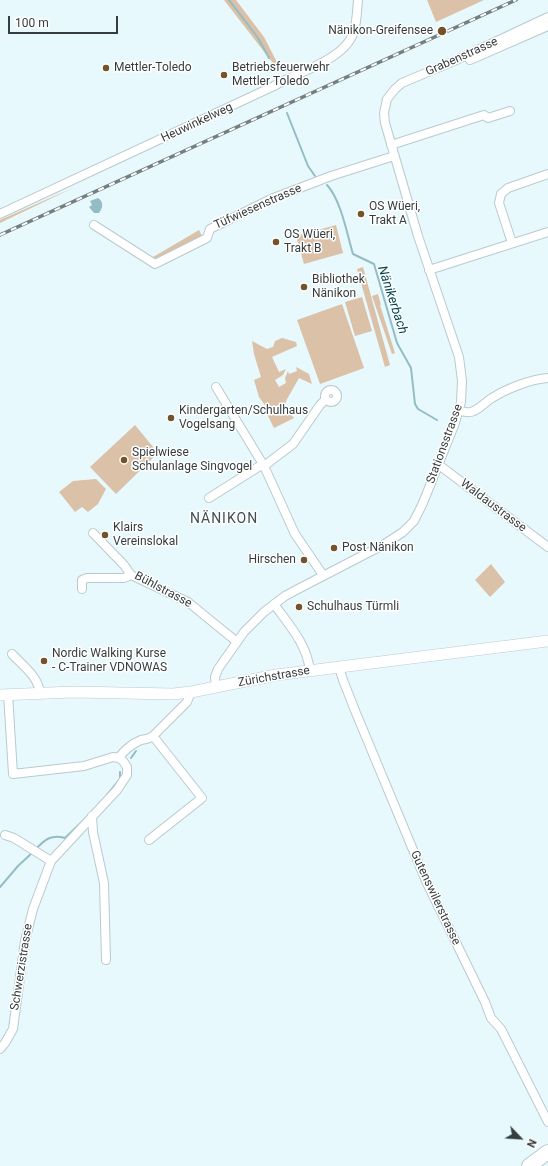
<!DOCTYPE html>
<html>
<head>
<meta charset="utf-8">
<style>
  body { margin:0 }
  #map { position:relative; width:548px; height:1166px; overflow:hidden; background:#e7f9fd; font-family:Roboto,sans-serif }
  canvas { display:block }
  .north { position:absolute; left:500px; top:1118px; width:40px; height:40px; -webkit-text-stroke:3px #fff; paint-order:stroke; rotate:115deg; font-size:11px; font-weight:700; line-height:16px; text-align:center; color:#363d3e }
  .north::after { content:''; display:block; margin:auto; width:14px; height:18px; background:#363d3e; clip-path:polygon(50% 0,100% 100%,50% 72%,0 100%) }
  .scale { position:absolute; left:8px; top:16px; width:110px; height:18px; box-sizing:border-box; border:2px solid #363d3e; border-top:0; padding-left:5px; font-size:12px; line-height:14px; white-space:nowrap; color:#363d3e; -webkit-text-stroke:3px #fff; paint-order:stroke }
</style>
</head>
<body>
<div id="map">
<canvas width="548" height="1166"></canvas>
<div class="north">N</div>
<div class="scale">100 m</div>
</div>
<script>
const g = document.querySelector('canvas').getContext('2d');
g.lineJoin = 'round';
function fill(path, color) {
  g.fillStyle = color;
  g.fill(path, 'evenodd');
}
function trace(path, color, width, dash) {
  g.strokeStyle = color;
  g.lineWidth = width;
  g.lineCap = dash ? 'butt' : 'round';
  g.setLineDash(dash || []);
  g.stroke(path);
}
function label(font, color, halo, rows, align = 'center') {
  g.font = font + ' Roboto,sans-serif';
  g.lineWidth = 3;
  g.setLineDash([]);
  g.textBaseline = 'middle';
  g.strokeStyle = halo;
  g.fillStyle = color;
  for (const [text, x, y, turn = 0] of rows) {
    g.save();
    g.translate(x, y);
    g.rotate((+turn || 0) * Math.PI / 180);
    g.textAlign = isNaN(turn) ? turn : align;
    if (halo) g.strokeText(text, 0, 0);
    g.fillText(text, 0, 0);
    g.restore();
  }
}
const green = new Path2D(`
  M224,0H236L264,37L281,70L279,71Z
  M427,0H484L436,22Z
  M75,187L0,223V220Z
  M336,225L343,253L304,264L296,236Z
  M199,230L204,240L155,264L148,260Z
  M363,267L390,365L385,367L357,269Z
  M378,294L381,305H380L395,353L392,354L372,296Z
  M362,297L372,331L355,336L345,302Z
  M342,304L364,368L320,384L297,320Z
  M282,338L296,342L297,346L272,357L279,372L286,369L283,375L275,380L279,387L286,383L285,378L288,371L289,374L297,371L296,367L309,374L312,384L299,378L286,401L285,407L294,418L274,428L268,416L267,408L259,397L254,380L261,377L254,354L252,341L267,349L273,347L275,341Z
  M135,425L158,453L116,494L90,467Z
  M96,479L106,489L98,504L88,512L82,507L75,512L59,492L73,481Z
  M491,564L505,582L490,597L475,580Z`);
const water = new Path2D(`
  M98,198C104,202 103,208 99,213H94L89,207L92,205L90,201Z`);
const stream = new Path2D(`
  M229,0L258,38L269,58
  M287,113L308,166L315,176
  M327,185C341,200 347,234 353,254L374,264L397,343L411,368L415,404L418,409L437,420
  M131,758L136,751
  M107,795L120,779V772
  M36,849C45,839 52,834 65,838L88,816
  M0,887L18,866L32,853`);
const minor = new Path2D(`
  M470,60L548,26
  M391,145L484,115L488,118L510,111
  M0,214L274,86C297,72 346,60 354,31C357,21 357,10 358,0
  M94,225L155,264L207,238L210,229L271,199L331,176L394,156
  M512,243L499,203L501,194L508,188L548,174
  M429,270L548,232
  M216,387L264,466L295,534L323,575
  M325 396a6 6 0 1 1 12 0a6 6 0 1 1-12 0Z
  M459,411C463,411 467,413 471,412C479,410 485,402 492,398C506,389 531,379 548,378
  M439,465L548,547
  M264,466L293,444L320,405L326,399
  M209,498L263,464
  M93,533L124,565L131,575L188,602L237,642
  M82,589V580L87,578H124L131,575
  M274,604C289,625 307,644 310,671
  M12,654C23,666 38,676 40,693
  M339,667L343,680L356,713L426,881L485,1002L491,1018L501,1029L548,1122
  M216,687L215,677L218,669L244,632L264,612L285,596L298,589L383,545L403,532L414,521L422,505L429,488L455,423L461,402L462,381L459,357L418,236L385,123L384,113L387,99L395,89L402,83L454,61L548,17
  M119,758C123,751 133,743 141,740C146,739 149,739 153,736L187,702L191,692
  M92,816L93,832L104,883L106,960
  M5,835L14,838L51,861
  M149,840L202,798L153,736
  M0,1049L5,1043L13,1029L25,941L33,909L51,861L117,790L127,775V767L123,761L119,758L113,757L84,766L13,774L8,694`);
const secondary = new Path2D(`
  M0,695L73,692L173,694L191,692L276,675L548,641`);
const motorway = new Path2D(`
  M529,1166L548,1152`);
const rail = new Path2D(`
  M0,235L516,0`);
const markers = [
  [442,31,5,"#74522a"],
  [106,68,4,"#74522a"],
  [224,75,4,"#74522a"],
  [361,214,4,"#74522a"],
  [276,242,4,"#74522a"],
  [304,287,4,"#74522a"],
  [171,418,4,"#74522a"],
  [124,460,4,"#74522a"],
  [105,535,4,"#74522a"],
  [334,548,4,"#74522a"],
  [304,560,4,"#74522a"],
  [299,607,4,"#74522a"],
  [44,661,4,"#74522a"]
];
const poiNames = [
  ["Nänikon-Greifensee",433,31,"right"],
  ["Mettler-Toledo",114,68],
  ["Betriebsfeuerwehr",232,68],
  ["Mettler Toledo",232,82],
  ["OS Wüeri,",369,207],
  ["Trakt A",369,221],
  ["OS Wüeri,",284,235],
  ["Trakt B",284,249],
  ["Bibliothek",312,280],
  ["Nänikon",312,294],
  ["Kindergarten/Schulhaus",179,411],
  ["Vogelsang",179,425],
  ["Spielwiese",132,453],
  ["Schulanlage Singvogel",132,467],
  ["Klairs",113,528],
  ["Vereinslokal",113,542],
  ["Post Nänikon",342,548],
  ["Hirschen",296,560,"right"],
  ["Schulhaus Türmli",307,607],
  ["Nordic Walking Kurse",52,654],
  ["- C-Trainer VDNOWAS",52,668]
];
const streetNames = [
  ["Grabenstrasse",462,57,-24],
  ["Heuwinkelweg",197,123,-25],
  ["Tüfwiesenstrasse",258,207,-24],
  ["Stationsstrasse",445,444,-70],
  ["Waldaustrasse",493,506,37],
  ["Bühlstrasse",163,590,28],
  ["Zürichstrasse",274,677,-10],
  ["Gutenswilerstrasse",435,898,65],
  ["Schwerzistrasse",22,967,-81]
];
const waterNames = [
  ["Nänikerbach",392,300,72]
];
const quarterNames = [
  ["NÄNIKON",224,519]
];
fill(green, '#dac1a7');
fill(water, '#93bdc5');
trace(stream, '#93bdc5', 2);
trace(minor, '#b9cace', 10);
trace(secondary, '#b9cace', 12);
trace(motorway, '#b9cace', 16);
trace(minor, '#fff', 8);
trace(secondary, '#fff', 11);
trace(motorway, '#fff', 14);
trace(rail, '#747f81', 3.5);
trace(rail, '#fff', 2, [6]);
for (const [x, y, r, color] of markers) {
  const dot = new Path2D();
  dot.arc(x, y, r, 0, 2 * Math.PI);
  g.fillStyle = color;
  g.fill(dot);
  trace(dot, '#fff', 1.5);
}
label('12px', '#363d3e', '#fff', poiNames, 'left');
label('12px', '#363d3e', '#fff', streetNames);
label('italic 13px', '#04454f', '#fff', waterNames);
g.letterSpacing = '1px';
label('14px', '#404f52', '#fff', quarterNames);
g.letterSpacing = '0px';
</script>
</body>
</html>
